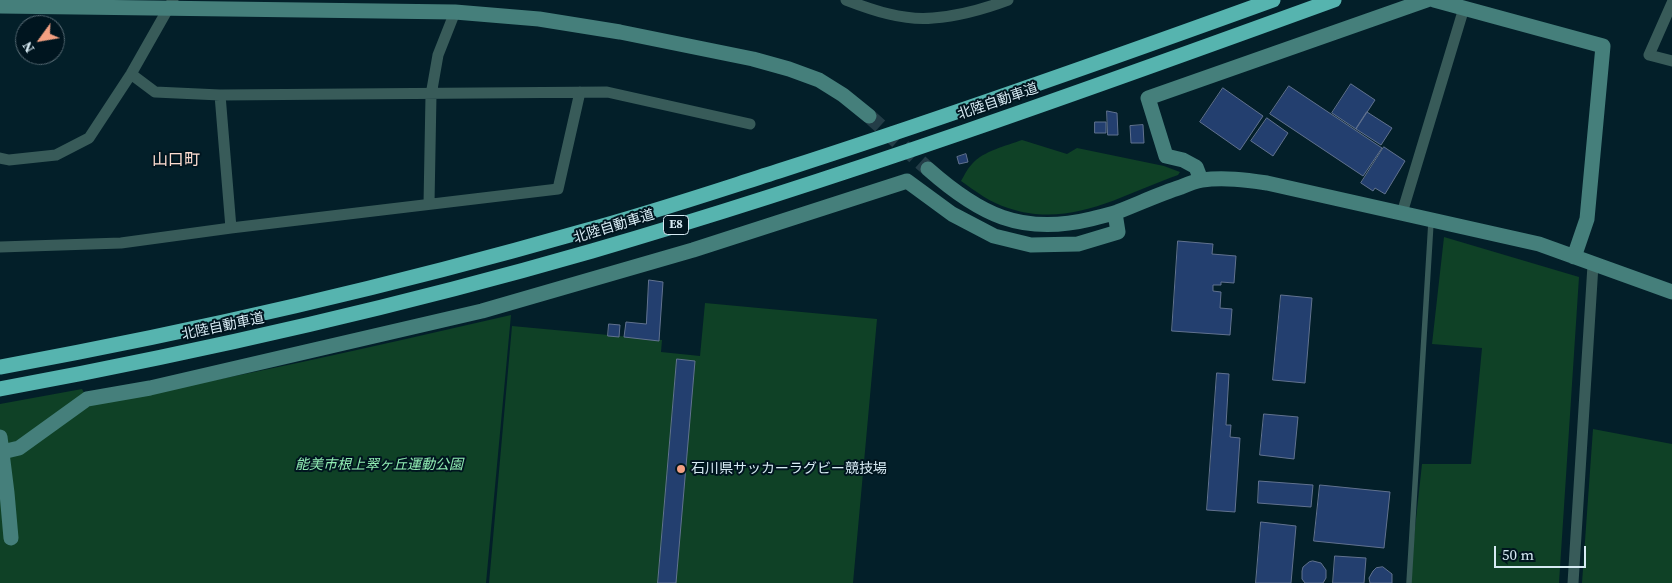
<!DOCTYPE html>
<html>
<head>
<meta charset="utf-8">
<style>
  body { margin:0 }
  #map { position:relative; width:1672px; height:583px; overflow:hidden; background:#031f29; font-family:"Source Serif 4",serif }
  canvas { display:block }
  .north { position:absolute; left:15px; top:15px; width:50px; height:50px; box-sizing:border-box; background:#00151f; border:1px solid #566a74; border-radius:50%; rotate:238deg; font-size:14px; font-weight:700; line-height:20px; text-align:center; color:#d6eaf3 }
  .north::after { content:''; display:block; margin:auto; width:18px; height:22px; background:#f3a082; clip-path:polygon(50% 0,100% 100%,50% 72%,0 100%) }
  .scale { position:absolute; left:1494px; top:546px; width:92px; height:22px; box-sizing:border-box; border:2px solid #d6eaf3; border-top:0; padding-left:6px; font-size:15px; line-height:18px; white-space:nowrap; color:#d6eaf3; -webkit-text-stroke:4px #00151f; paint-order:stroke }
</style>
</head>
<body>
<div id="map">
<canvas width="1672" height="583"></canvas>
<div class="north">N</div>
<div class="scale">50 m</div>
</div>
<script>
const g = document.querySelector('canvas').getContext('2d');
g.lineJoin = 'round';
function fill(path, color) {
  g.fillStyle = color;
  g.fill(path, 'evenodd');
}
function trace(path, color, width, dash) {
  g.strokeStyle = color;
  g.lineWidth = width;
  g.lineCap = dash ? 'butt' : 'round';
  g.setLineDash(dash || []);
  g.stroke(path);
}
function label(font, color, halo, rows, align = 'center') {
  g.font = font + ' "Source Serif 4","Noto Sans JP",serif';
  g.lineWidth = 4;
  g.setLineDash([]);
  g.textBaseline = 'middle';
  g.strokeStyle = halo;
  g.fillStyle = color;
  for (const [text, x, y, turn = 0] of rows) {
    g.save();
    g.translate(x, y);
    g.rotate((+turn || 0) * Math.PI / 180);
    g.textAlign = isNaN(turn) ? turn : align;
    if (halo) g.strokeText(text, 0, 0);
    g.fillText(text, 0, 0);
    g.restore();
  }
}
const green = new Path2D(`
  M1022,140L1067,154L1077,148L1164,166L1180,172L1178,175C1121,195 1070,229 1008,208C991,203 975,191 961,181C964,176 967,169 972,164C983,151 1006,146 1022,140Z
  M1444,237L1579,277L1559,583H1409L1422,464H1471L1482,348L1432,344Z
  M705,303L877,319L853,583H489L512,326L662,340L661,352L700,356Z
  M511,315L486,583H0V404L82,389L90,404C231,379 371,347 511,315Z
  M1593,429L1672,444V583H1582Z`);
const building = new Path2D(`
  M1351,84L1375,100L1356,129L1332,113Z
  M1289,86L1382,148L1363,176L1270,114Z
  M1223,88L1263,116L1240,150L1200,122Z
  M1107,111L1117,113L1118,135H1108Z
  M1367,112L1392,128L1381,145L1356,129Z
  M1267,118L1288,133L1273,156L1251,141Z
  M1095,122H1106V133H1095Z
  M1143,125L1144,143H1131L1130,126Z
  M1384,147L1405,161L1385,194L1375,188L1373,191L1361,183Z
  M966,154L968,162L959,164L957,157Z
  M1178,241L1213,244L1212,254L1236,256L1234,283L1221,282V285H1213V291L1221,292L1220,308L1232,309L1230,335L1172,331Z
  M649,280L663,282L659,341L624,337L626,322L646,324Z
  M1281,295L1312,298L1305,383L1273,380Z
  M609,324L620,325L619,337L608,336Z
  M677,359L695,361L676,583H658Z
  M1217,373L1229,374L1226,425H1231L1230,437L1240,438L1235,512L1207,510Z
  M1264,414L1298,417L1294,459L1260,455Z
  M1259,481L1313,485L1311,507L1258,503Z
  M1320,485L1390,492L1384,548L1314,541Z
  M1261,522L1296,526L1291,583H1256Z
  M1335,556L1366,558L1364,583H1333Z
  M1313,561L1321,563L1326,570V578L1323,583H1305L1302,579V571L1303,567L1309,562Z
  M1383,567L1392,574V583H1370L1369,578L1373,571L1376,568Z`);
const secondaryTunnel = new Path2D(`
  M869,116L928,169`);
const lane = new Path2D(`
  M1409,583L1431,222`);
const street = new Path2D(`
  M846,0C872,10 904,21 933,18C959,16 984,9 1008,0
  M1672,3L1649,55L1672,61
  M131,74L155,92L220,95L231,228L558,189L580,92
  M220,95L607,92L750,124
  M0,158L9,160L56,155L89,138L131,74L173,0
  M429,204L431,95L438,55L455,12
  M1402,213L1464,8
  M0,247L121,243L231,228
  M1573,583L1593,265`);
const secondary = new Path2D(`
  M1434,0L1603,46L1587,219L1574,257
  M0,6L455,12L539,19L620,32L753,59L789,69L819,80L843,95L869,116
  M928,169C979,214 1021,236 1091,219C1099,217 1108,215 1117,212C1138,204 1159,194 1181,187C1188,184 1195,181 1202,180C1224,177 1246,180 1267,183L1539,244L1672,292
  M1201,180L1196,167L1183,160L1166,156L1148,98L1427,0
  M0,437L7,493L11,538
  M2,452L19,448L87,399L150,388L482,311L693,250L907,181L952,214L994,236L1031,245L1078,244L1118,232L1115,213`);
const highway = new Path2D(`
  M0,367C197,331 392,286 584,231C651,213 716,191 782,170C947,117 1110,59 1273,0
  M0,389C199,352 398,307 592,251C843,178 1089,89 1334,0`);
const markers = [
  [681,469,5,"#f3a082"]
];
const shields = [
  [676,225,25]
];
const shieldNames = [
  ["E8",676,225]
];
const streetNames = [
  ["北陸自動車道",998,102,-19],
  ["北陸自動車道",614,227,-17],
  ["北陸自動車道",223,327,-12]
];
const parkNames = [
  ["能美市根上翠ヶ丘運動公園",379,465]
];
const poiNames = [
  ["石川県サッカーラグビー競技場",691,469]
];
const quarterNames = [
  ["山口町",176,161]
];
fill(green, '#0f4126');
fill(building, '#233f6f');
trace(building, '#61728f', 1);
trace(secondaryTunnel, '#233d47', 15, [15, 8]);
trace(lane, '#385b59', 5.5);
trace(street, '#385b59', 11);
trace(secondary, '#457f7b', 15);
trace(highway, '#56b4af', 15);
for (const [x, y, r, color] of markers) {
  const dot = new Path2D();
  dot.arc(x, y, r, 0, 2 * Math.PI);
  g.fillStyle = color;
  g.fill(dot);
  trace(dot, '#00151f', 2);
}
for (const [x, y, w] of shields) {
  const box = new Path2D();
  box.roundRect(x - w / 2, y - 9.5, w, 19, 4);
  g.fillStyle = '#00151f';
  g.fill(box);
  trace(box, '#d6eaf3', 1);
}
label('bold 12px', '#d6eaf3', null, shieldNames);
label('14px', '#d6eaf3', '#00151f', streetNames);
label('italic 14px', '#8febb2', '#00151f', parkNames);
label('14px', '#d6eaf3', '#00151f', poiNames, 'left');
label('16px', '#fddcd0', '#00151f', quarterNames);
</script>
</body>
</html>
